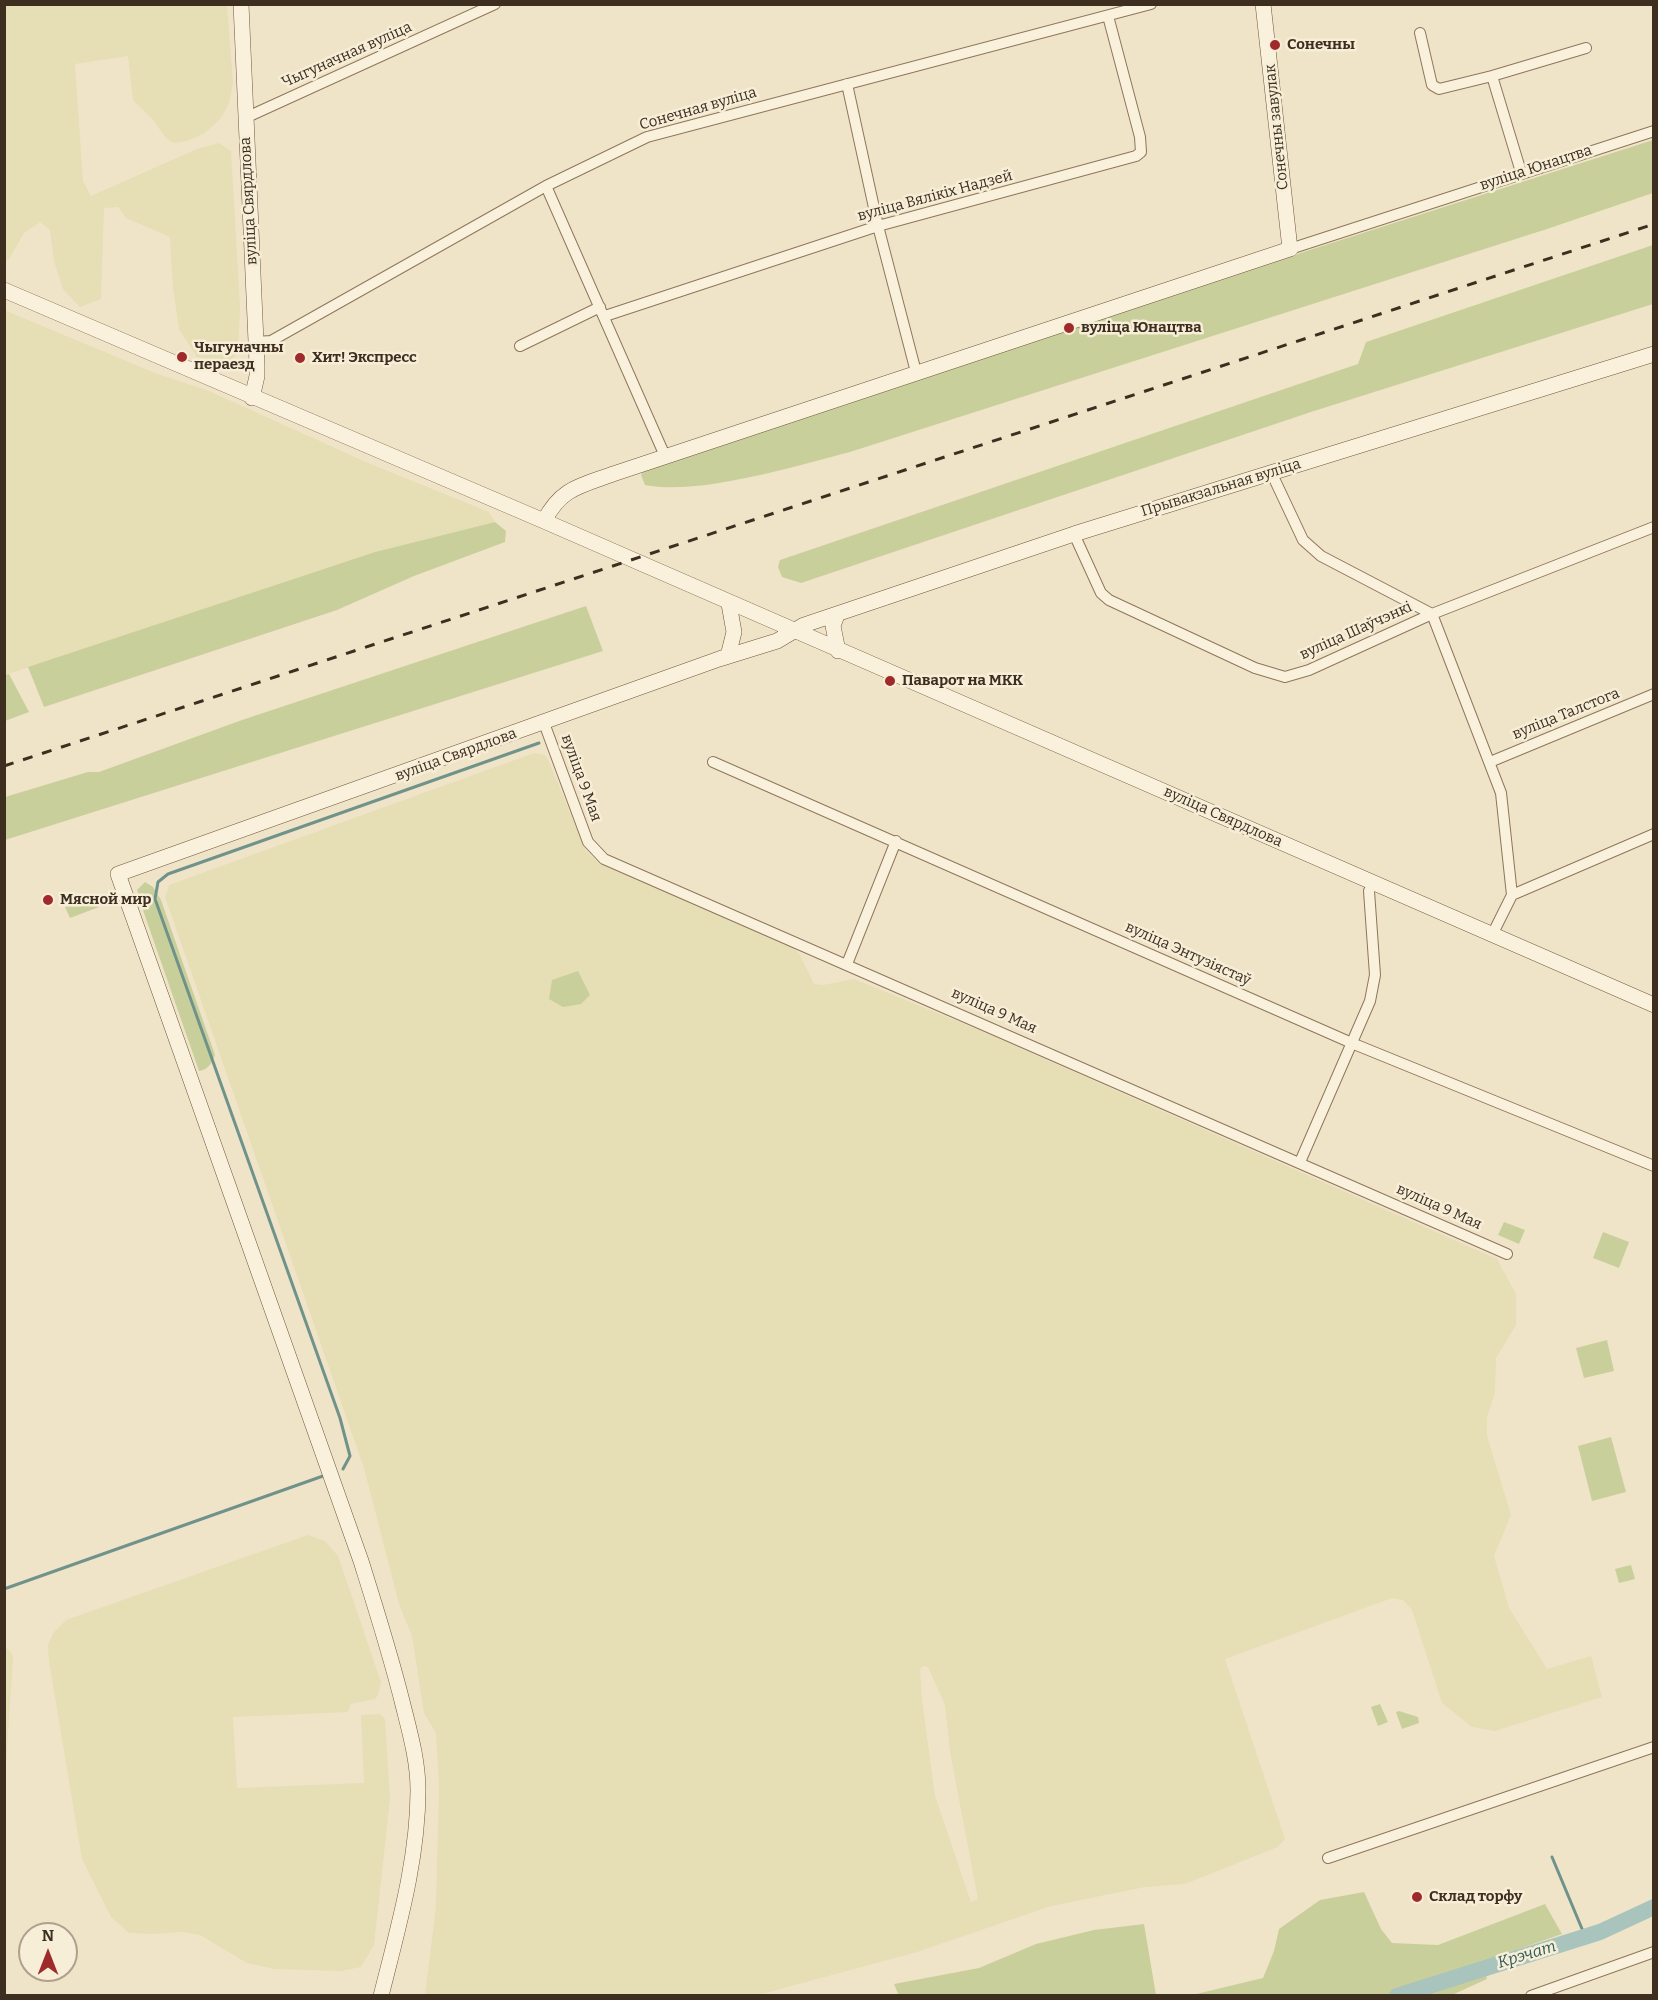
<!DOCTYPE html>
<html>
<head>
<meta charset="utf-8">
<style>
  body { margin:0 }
  #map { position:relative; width:1658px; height:2000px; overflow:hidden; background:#f0e4c8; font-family:Bitter,serif }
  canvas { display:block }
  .frame { position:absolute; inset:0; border:6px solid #3d2e20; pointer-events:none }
  .north { position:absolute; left:18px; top:1922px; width:60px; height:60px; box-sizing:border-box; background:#f7eed8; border:2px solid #ada18e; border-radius:50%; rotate:0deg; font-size:16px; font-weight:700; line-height:24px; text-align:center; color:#3d2e20 }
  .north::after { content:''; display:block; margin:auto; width:21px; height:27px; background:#9e2a2b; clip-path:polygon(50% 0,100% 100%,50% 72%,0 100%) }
</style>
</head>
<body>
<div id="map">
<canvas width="1658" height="2000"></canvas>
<div class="frame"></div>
<div class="north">N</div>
</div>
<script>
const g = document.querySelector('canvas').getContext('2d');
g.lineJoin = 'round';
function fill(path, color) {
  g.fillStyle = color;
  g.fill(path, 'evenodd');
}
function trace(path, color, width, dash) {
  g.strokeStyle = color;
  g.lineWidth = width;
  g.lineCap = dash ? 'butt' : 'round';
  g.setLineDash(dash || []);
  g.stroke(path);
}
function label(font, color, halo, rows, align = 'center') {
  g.font = font + ' Bitter,serif';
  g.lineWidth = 5;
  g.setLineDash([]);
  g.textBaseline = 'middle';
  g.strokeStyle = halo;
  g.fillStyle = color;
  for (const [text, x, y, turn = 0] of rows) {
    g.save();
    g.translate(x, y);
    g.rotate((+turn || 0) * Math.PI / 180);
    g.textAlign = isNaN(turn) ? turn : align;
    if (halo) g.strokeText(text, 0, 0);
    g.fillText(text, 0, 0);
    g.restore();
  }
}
const farmland = new Path2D(`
  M5,4L227,5L233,83L229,103L221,118L205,133L187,141L173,143L165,137L154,121L133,100L128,56L75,64L83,181L91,196L197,149L219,143L231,151L240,307L238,353L228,365L197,357L179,329L173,288L170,237L126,218L118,207L104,208L101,299L80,307L63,289L54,261L50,230L40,222L24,233L9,259L5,261Z
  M4,310L155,373L209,391L368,463L489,512L495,522L375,552L5,675Z
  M534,753L545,755L549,762L586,851L599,863L793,947L800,955L814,984L823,985L854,979L986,1033L1497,1259L1516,1294V1325L1496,1358L1495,1392L1487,1417V1436L1511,1515L1494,1556L1509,1608L1547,1669L1591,1656L1602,1697L1495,1731L1472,1727L1442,1703L1412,1610L1403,1600L1392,1598L1225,1659L1285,1839L1278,1847L1185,1884L1145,1887L1051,1906L917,1952L758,1995H425L436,1907L439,1786L436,1733L424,1713L412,1636L399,1604L364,1468L165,897L169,885ZM923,1666L928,1667L945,1705L950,1752L978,1899L971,1902L935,1796L922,1700L920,1669Z
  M308,1535L325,1541L338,1556L381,1682L378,1695L375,1699L351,1704L348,1712L233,1717L237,1788L364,1783L361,1715L380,1714L385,1719L390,1799L374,1945L361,1967L341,1971L275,1969L247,1963L200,1935L182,1932L152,1934L129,1933L111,1917L82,1859L49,1661L48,1645L54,1632L66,1620Z
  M5,1647L11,1652L13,1659L5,1779Z`);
const green = new Path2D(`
  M1653,140V193L1547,229L850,452C796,466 697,496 645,485L641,475L645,468L1238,273Z
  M1653,245V304L1314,411L801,583L782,577L778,567L780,560L1358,364L1366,342Z
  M495,522L506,531L505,542L414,576L337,610L44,707L28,667L375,552Z
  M586,606L603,651L5,840V797L88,772H99L242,720Z
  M9,674L29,712L5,721V675Z
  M145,882L153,887L161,900L215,1055C212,1063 208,1070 199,1071L145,916L137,890Z
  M96,897L99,907L70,918L65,907Z
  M578,971L590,995L581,1004L563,1007L549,999L552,980Z
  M1504,1222L1525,1230L1519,1244L1498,1235Z
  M1603,1232L1629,1242L1619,1268L1593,1258Z
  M1607,1340L1614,1371L1584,1378L1576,1348Z
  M1611,1437L1626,1492L1592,1501L1578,1446Z
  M1631,1565L1635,1579L1619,1583L1615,1569Z
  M1380,1704L1388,1722L1378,1726L1371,1707Z
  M1399,1711L1418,1717L1419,1723L1402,1729L1396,1712Z
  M1364,1892L1381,1929L1392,1943L1438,1945L1545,1904L1562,1934L1482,1962L1487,1979L1452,1995H1192L1263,1978L1274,1951L1279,1929L1320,1900Z
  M1144,1924L1156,1995L899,1996L894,1984L979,1968L1036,1944L1094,1930Z`);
const stream = new Path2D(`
  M343,1469L350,1456L340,1418L155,899L158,882L168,874L539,743
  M4,1589L323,1476
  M1552,1857L1585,1936`);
const river = new Path2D(`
  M1397,1996L1600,1932L1654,1907`);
const street = new Path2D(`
  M1420,33L1432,85L1439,89L1492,76
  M847,84L878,226L916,372
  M245,118L495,4
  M1521,172L1492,76L1586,48
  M546,186L665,456
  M1290,249L1654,131
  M605,316L878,226L1136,156L1141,152L1140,137L1108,16
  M256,342L271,341L546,186L647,137L1151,4
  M520,346L600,307
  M1271,472L1303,540L1321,556L1432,614L1501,793L1512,895
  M1074,534L1101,593L1109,600L1255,668L1285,677L1309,670L1432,614L1654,527
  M544,723L588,842L604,859L1507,1254
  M713,762L1354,1044L1654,1166
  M1490,762L1654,694
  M1492,935L1512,895L1654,834
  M847,964L896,841
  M1300,1162L1370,1001L1375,975L1369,891L1373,883
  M1328,1858L1654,1747
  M1531,1996L1654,1952`);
const secondary = new Path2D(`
  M241,4L257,364V376L252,398
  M4,290L544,521L1654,1005
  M544,521C561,488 580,486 613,474L1290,249L1263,4
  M837,615L833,626L838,651
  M728,656L734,632L729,604
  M381,1996C398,1928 418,1860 418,1790C418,1761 410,1733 403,1705C391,1656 376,1609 361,1561L118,874L719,659L777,641L804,625L1074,534L1654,354`);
const rail = new Path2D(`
  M4,766L1654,224`);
const markers = [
  [1275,45,6,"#9e2a2b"],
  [1069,328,6,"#9e2a2b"],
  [182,357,6,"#9e2a2b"],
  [300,358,6,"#9e2a2b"],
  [890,681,6,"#9e2a2b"],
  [48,900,6,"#9e2a2b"],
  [1417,1897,6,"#9e2a2b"]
];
const poiNames = [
  ["Сонечны",1287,45],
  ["вуліца Юнацтва",1081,328],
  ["Чыгуначны",194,348],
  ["пераезд",194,365],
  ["Хит! Экспресс",312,358],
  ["Паварот на МКК",902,681],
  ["Мясной мир",60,900],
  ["Склад торфу",1429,1897]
];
const streetNames = [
  ["Чыгуначная вуліца",347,55,-24],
  ["Сонечная вуліца",698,109,-16],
  ["Сонечны завулак",1277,127,-96],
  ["вуліца Юнацтва",1536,168,-18],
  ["вуліца Вялікіх Надзей",935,196,-15],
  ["вуліца Свярдлова",249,201,-93],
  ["Прывакзальная вуліца",1221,488,-17],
  ["вуліца Шаўчэнкі",1356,631,-24],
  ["вуліца Талстога",1566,714,-22],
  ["вуліца Свярдлова",456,755,-20],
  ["вуліца 9 Мая",581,778,70],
  ["вуліца Свярдлова",1223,817,24],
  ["вуліца Энтузіястаў",1188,954,24],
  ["вуліца 9 Мая",994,1011,24],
  ["вуліца 9 Мая",1439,1207,24]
];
const waterNames = [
  ["Крэчат",1527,1955,-17]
];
fill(farmland, '#e6deb5');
fill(green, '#c9cf9b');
trace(stream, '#6f938a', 3);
trace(river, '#a9c4bc', 16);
trace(street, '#8d765c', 12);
trace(secondary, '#6f573f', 16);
trace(street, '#faf1dc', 10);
trace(secondary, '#faf1dc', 15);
trace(rail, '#3d2e20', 3, [10, 10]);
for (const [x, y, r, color] of markers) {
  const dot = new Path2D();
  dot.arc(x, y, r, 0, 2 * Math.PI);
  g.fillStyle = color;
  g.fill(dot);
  trace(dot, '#f7eed8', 2);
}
label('bold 15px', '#3d2e20', '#f7eed8', poiNames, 'left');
label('15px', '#3d2e20', '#f7eed8', streetNames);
label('italic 16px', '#2f5d5a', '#f7eed8', waterNames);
</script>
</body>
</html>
